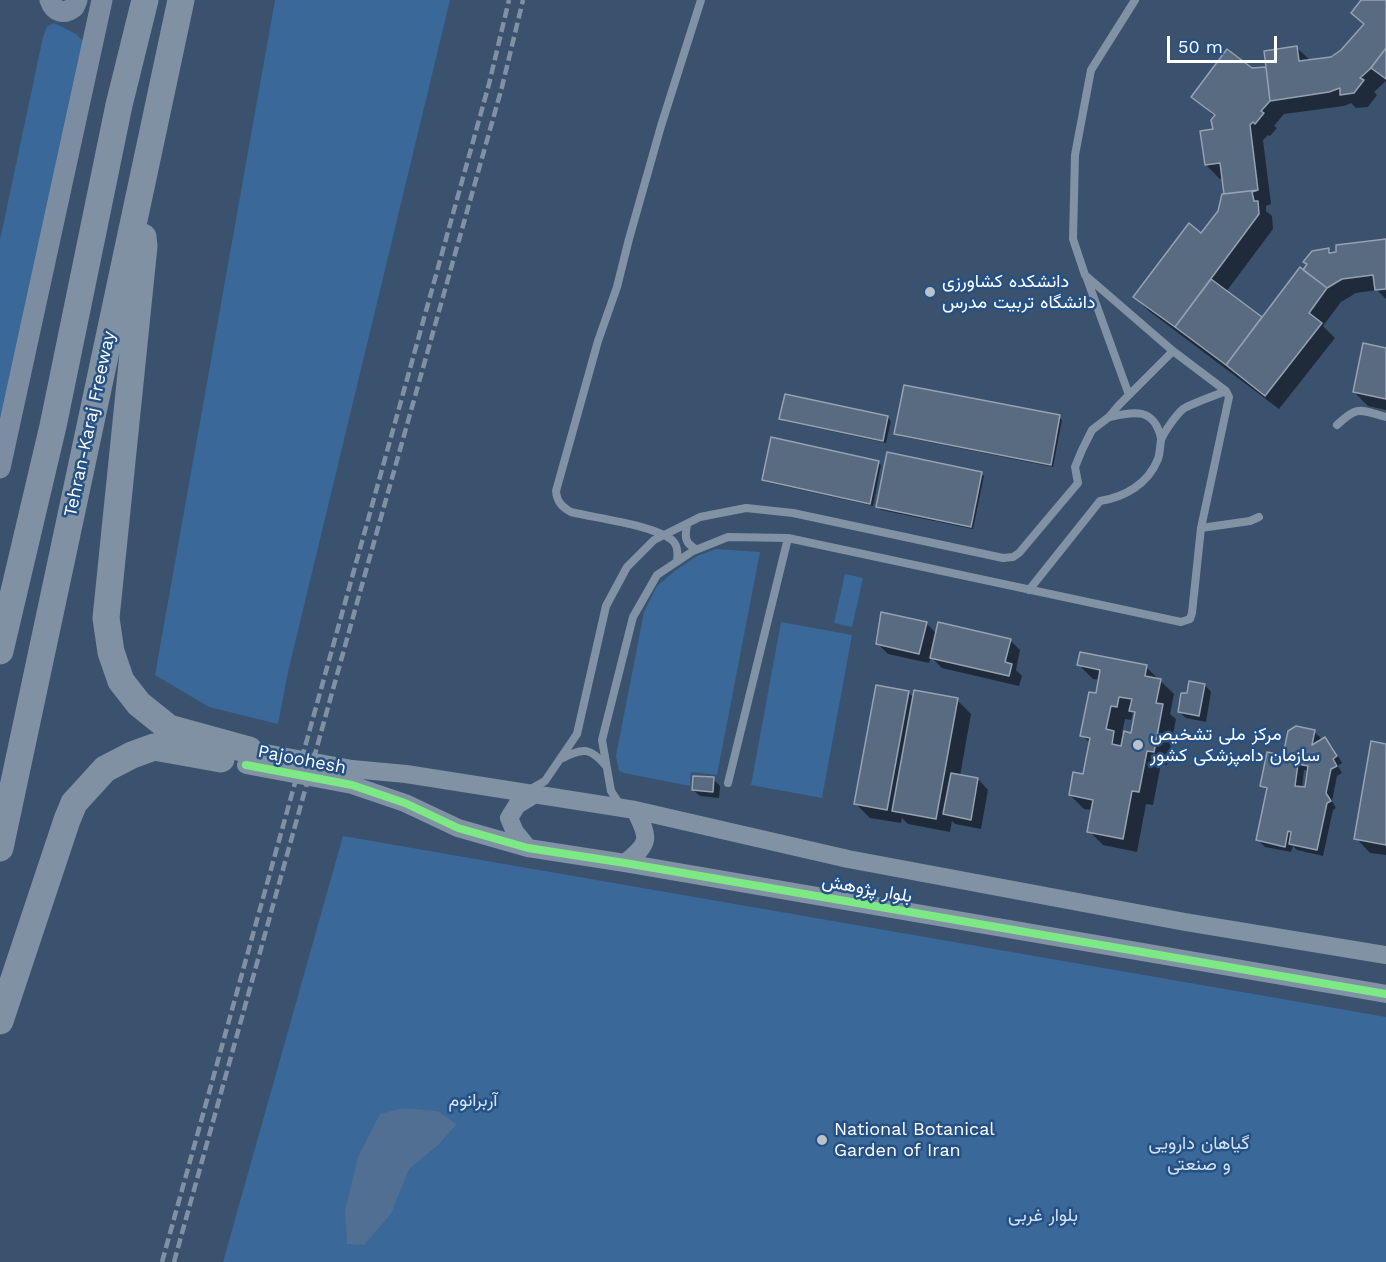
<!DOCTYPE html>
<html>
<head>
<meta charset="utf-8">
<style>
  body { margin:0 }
  #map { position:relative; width:1386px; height:1262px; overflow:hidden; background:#3b526e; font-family:"Work Sans",sans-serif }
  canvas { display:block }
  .scale { position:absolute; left:1167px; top:36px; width:110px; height:27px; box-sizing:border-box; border:3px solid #fff; border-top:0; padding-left:8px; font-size:18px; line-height:21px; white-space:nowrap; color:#fff; -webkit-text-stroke:4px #255184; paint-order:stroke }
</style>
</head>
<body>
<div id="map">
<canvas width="1386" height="1262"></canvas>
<div class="scale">50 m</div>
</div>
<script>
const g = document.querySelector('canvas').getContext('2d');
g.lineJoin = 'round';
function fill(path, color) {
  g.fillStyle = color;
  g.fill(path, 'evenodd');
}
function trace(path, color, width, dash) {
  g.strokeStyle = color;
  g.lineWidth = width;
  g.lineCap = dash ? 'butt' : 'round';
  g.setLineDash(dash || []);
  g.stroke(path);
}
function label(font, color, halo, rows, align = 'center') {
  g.font = font + ' "Work Sans",Vazirmatn,sans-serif';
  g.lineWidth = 5;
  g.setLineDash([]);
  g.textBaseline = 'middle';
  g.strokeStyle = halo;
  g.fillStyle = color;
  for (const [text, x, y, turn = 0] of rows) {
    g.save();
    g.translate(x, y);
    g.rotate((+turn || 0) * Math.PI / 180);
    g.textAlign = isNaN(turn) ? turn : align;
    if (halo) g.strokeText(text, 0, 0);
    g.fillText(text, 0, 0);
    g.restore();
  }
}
const green = new Path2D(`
  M275,0H450L288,672L278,724L209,707L155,675Z
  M54,23L76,34L83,41L0,429V240L43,37L47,27Z
  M716,549L760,552L717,775L691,772L690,786L624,773L619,771L616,756L644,612L657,586L676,570L697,556Z
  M845,574L863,578L852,627L834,623Z
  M781,622L852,635L822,798L751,785Z
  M343,836L1386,1017V1262H223Z`);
const water = new Path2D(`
  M403,1108L437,1111L457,1124L438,1145L409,1169L391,1214L364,1245L347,1244L345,1210L358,1157L380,1114Z`);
const shadow = new Path2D(`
  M1363,0H1386V81L1374,92L1377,95L1368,107L1356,108L1351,103L1344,106L1284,114L1274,126L1277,128L1270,136L1268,135L1263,140L1271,204L1266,206V211L1272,216L1273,229L1226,292L1262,319L1303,273L1329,250L1333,254L1386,240V299L1377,290L1356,293L1341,302L1323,326L1335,338L1279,409L1149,311L1135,297L1201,235L1220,211L1226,196L1224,178L1220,179L1206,165L1214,130L1215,117L1193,97L1252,70L1267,68L1297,48L1311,61L1332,59L1342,51L1365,25L1353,13Z
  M1386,349V410L1368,406L1354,392Z
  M1059,417L1062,420L1053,467L899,436L896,434Z
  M781,418H888L891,421L886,443L784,421Z
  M878,463L881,465L873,506L766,482L763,479Z
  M981,474L984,476L973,529L881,510L878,507Z
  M926,623L937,634L1010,640L1020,650L1016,670L1022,676L1019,686L942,668L931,657L929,663L888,654L878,644Z
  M1079,665L1146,667L1174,694L1170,714L1176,719L1167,765L1161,764L1153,805L1146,804L1137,852L1103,845L1089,831L1092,810L1084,809L1070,795L1085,776L1091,744L1082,735L1097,695L1100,680L1093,679ZM1133,712L1136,715L1132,735L1122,733L1125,719L1131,720Z
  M1205,685L1211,692L1206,722L1186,718L1179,712L1188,695Z
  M908,692L914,698L957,700L971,714L960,776L978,779L988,790L981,829L955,824L952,821L950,832L908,824L902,818L901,823L870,818L856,804Z
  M1314,732L1321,738L1320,742L1325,739L1332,746L1342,763L1338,766L1342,773L1337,776L1332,801L1336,808L1333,810L1323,856L1297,850L1293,846L1291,852L1265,847L1258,840L1268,792L1262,786L1284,757ZM1304,770L1309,771L1306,789L1302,788Z
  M1386,745V855L1370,853L1356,838Z
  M713,779L720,786L719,798L700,796L693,790Z`);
const building = new Path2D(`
  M1361,0H1386V48L1370,69L1360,78L1364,80L1354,93L1340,95V88L1329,92L1270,101L1264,51L1297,46L1299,61L1331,57L1341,50L1364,24L1351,13Z
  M1386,48V79L1371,68Z
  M1227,49L1252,68L1266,67L1270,101L1261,111L1264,113L1255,124L1253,122L1250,125L1258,190L1224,194L1220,163L1205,165L1200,131L1213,129L1211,120L1215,115L1191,97Z
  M1258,190L1252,192L1254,201H1258L1259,214L1175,327L1133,297L1189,223L1201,233L1218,211L1222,194Z
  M1386,239V289L1375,290L1373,275L1342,279L1327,288L1303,270L1307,264L1303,262L1312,251L1329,248V253L1336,252V245Z
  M1300,267L1327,288L1309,313L1322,323L1265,396L1226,365Z
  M1211,279L1262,317L1226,365L1175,327Z
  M1363,343L1386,348V399L1353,392Z
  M904,385L1060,415L1051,465L894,434Z
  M785,394L888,416L883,441L779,419Z
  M771,437L879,461L870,504L762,480Z
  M887,452L982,472L971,527L876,507Z
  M881,612L927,622L919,654L876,644Z
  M938,622L1011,639L1005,662L1012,664L1009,676L930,658Z
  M1080,652L1147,665L1145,676L1161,679L1156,703L1163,704L1154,752L1147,751L1139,792L1132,791L1123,839L1087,832L1093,800L1069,795L1073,772L1083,774L1090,738L1080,736L1089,692L1096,693L1100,670L1077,665ZM1119,697L1132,699L1129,711L1135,712L1131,733L1124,731L1121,746L1112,744L1114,731L1106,729L1111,706L1117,707Z
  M1189,681L1205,684L1199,716L1178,712L1181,693H1187Z
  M876,685L909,691L887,810L854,804Z
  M914,690L958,698L936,819L892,811Z
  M1296,726L1315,730L1312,745L1325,737L1337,756L1333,759L1337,766L1331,769L1326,793L1331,801L1327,803L1317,850L1289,844L1291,832L1288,831L1285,847L1256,840L1267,788L1260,786L1267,752L1283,755L1288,731ZM1298,764L1308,766L1305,787L1295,786Z
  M1371,741L1386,744V845L1354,839Z
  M951,773L978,778L971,820L943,814Z
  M693,776L714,777L713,792L692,790Z`);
const service = new Path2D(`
  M1086,276L1129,395
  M1110,417C1135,411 1154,408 1161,438
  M1337,425C1358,405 1360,410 1386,417
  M687,524C685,536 684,543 696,549
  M1201,528L1250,521L1259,517
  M677,561C678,554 678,545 672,540C654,525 595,518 571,512C562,507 557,502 556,491L598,341L617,287L629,239L661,126L701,0
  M1029,590L1100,501C1125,497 1148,484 1158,459C1160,453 1160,446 1161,440C1164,432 1176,415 1183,409C1190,404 1216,395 1226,391
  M563,758C583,747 591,748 606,766
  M728,783L788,538
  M529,790L545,781L577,734L606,606L627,567L654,540L700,517L746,508L793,513L1003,558L1013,557L1019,553L1078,483L1075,467L1082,450L1092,430L1109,417L1119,405L1173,351
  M620,805L611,791L602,740L633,617L657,575L693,551L728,537L788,538L1181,622L1190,619L1192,613L1201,528L1229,397L1226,391L1173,351L1085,275L1073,239L1075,155L1091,70L1135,0`);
const tertiary = new Path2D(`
  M249,750L352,769L406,774L635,810L848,859L1185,922L1386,955
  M246,765L352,785L405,803L458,828L528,848L625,863L1386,994
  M528,848L515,832L509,818L517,805L535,794
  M625,863C650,843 650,839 635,810`);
const secondary = new Path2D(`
  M50,0C54,12 64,15 74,7L77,0
  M0,468L102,0`);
const motorway = new Path2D(`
  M143,237L144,246L106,618L111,652L121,681L139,704L169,728L249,750
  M0,651L53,426L119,105L145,0
  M0,848L181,0
  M0,1021L67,820L74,803L105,769L132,755L154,747L221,759`);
const rail = new Path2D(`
  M162,1262L489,84L509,0
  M174,1262L360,592L502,87L523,0`);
const cycleway = new Path2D(`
  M246,765L352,785L405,803L458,828L528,848L625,863L1386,994`);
const markers = [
  [930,292,6,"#bac2cc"],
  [1138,745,6,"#bac2cc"],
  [822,1140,6,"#bac2cc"]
];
const poiNames = [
  ["دانشکده کشاورزی",942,282],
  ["دانشگاه تربیت مدرس",942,303],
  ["مرکز ملی تشخیص",1150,735],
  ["سازمان دامپزشکی کشور",1150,756],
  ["National Botanical",834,1130],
  ["Garden of Iran",834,1151]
];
const streetNames = [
  ["Tehran-Karaj Freeway",90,424,-78],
  ["Pajoohesh",302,760,11],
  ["بلوار پژوهش",867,889,10]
];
const parkNames = [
  ["آربرانوم",473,1101],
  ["گیاهان دارویی",1199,1144],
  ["و صنعتی",1199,1165],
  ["بلوار غربی",1043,1216]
];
fill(green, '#396899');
fill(water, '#516f92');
fill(shadow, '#0007');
fill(building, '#586b81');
trace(building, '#95a2b2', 1.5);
trace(service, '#8192a4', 8);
trace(tertiary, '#8192a4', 18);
trace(secondary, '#7c8da1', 21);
trace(motorway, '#8191a4', 27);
trace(rail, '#8191a4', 4.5, [10, 4.5]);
trace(cycleway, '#7ce984', 8);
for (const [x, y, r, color] of markers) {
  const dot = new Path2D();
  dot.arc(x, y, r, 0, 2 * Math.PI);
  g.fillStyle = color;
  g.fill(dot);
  trace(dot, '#255184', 2);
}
label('18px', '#fff', '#255184', poiNames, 'left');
label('18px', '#fff', '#255184', streetNames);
label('18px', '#d2e3f6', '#255184', parkNames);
</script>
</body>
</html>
